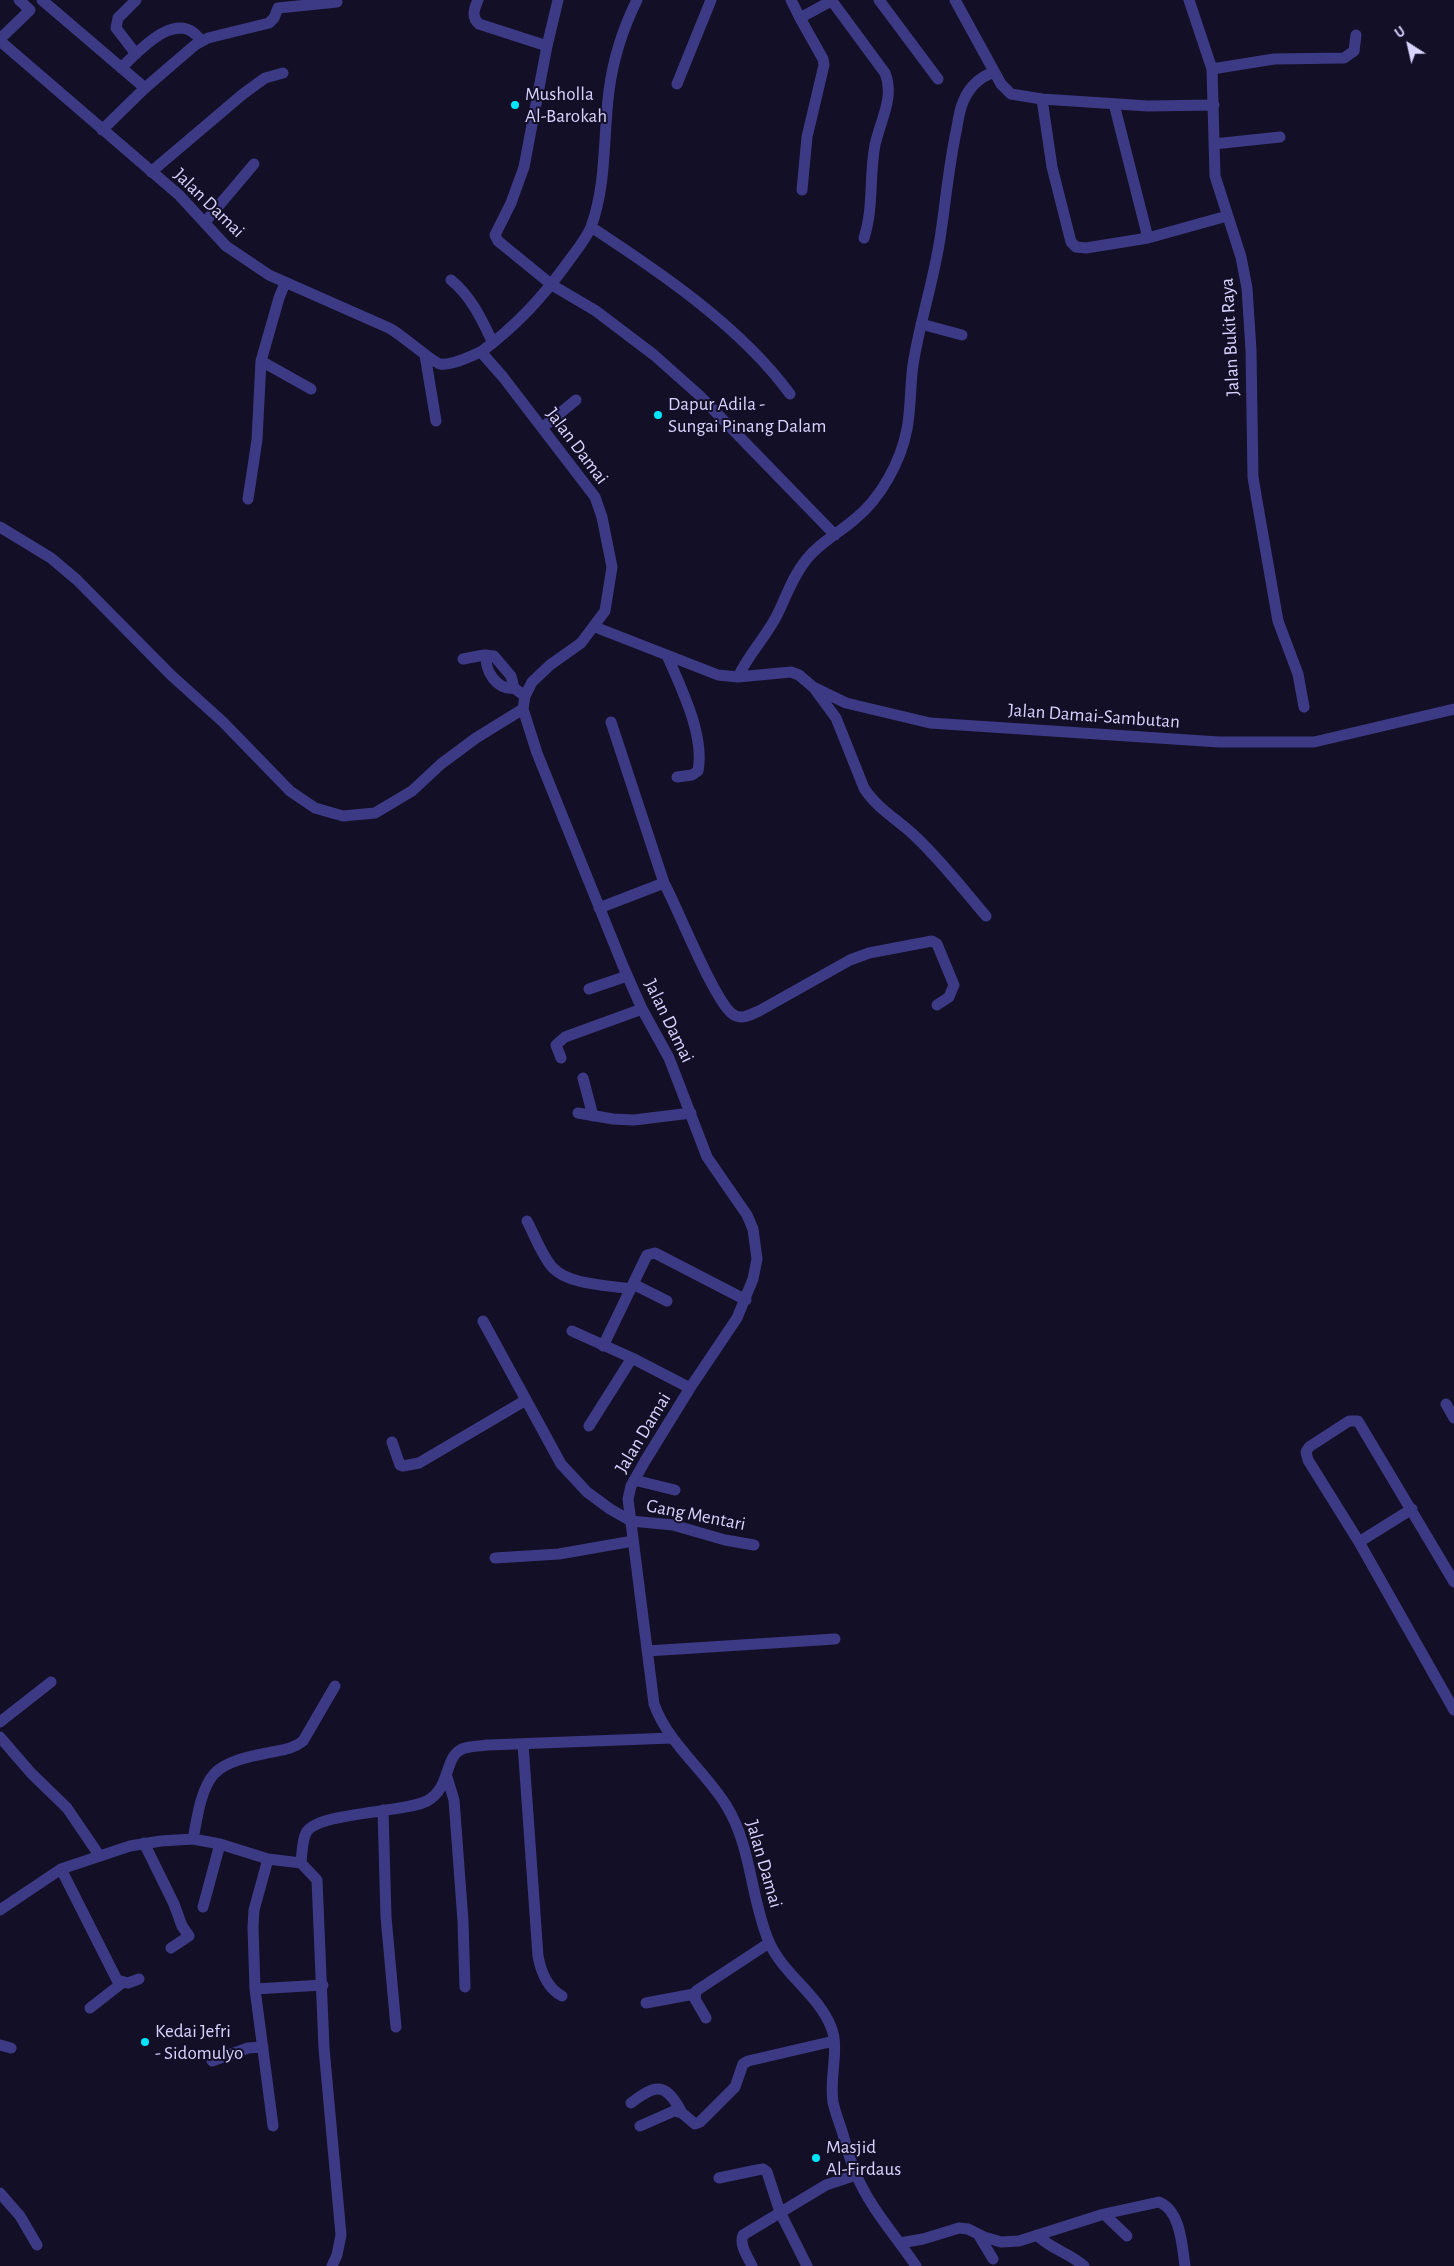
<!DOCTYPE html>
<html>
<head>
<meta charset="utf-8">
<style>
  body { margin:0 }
  #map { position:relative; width:1454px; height:2266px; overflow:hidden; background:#130f26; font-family:"Alegreya Sans",sans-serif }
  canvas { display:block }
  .north { position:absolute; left:1384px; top:20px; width:50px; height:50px; -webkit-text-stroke:4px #130f26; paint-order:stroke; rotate:325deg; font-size:14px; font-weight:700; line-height:20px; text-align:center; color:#d9d4ff }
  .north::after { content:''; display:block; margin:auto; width:18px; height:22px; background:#d9d4ff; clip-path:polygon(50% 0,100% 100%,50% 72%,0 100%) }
</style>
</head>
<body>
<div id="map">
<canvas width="1454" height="2266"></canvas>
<div class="north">U</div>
</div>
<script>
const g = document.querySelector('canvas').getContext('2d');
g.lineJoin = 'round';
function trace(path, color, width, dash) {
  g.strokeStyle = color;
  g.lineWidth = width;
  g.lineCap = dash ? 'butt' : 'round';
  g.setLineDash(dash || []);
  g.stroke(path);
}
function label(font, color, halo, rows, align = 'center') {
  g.font = font + ' "Alegreya Sans",sans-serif';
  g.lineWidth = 4;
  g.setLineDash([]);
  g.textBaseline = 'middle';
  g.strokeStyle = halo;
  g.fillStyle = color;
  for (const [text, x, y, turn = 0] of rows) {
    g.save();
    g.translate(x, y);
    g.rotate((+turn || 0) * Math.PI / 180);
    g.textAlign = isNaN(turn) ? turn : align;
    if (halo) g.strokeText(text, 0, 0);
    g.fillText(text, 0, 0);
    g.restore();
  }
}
const minor = new Path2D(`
  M42,0L145,88
  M478,0C474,9 471,17 479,24L547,46
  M558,0L547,46L524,167L511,203L495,235L498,241L552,285L596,311L654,355L699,395L835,535
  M791,0L800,18L833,0
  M879,0L938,79
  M955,0L1001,84L1011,94L1042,99L1148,106L1214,105
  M1189,0L1212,69L1215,176L1241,257L1247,288L1251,350L1253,477L1257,501L1278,621L1298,674L1304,707
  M832,1L885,73C895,97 880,121 875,145C869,176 874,207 864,238
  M800,18L823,59L824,65L807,137L802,190
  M0,39L30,10L19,0
  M0,41L179,195L226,246L269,275L389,328C401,334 433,363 440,364C452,366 470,356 481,352L503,377L595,497L602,517L612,567L605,611L581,643L550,665L532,682L525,696L523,709L537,753L623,966L642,1009L669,1058L707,1157L747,1215L753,1229L757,1259L753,1279L737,1318L690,1388L645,1461L631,1486L628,1499L654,1704C668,1743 704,1770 726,1805C752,1847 750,1897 769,1942C783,1974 818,1994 831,2027C840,2047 829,2079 833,2102C835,2112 839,2122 842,2131C846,2145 850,2161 856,2174C870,2208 896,2236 916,2266
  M136,54L116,28L118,18L136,0
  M121,68C141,49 178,7 201,41
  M1212,69L1274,59L1344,58L1354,51L1356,35
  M677,84L711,0
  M1042,99L1052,167L1071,242L1076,247L1086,248L1148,238L1227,216
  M1114,104L1148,238
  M102,130L145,88L195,45L208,38L269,23L274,18L278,8L337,2
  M1214,144L1280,137
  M151,172L243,94L265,78L283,73
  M205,222L254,164
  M591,227C660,272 741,327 790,394
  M451,280C471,296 482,320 493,343
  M921,324L962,335
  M481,352C517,325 542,298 568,262C576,251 586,239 591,227C607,183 603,136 609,91C613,60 623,28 637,0
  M425,355L436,421
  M261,361L311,389
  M542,428L576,400
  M248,499L257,440L261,361L279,298L285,283
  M0,527L51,558L77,580L171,675L223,722L290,791L315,808L343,816L375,813L412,791L441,764L476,738L523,709
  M595,627L718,675L738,677L791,672L799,675L813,687L846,703L930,723L1219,742H1314L1454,709
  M487,655C483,670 498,691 514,688
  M667,655C681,688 705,735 698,771L692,775L677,777
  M463,659L484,655L494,656L511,676L514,688L525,696
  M738,677C748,655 765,638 776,617C787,596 791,579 806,560C819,543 839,533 855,519C881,498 901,461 907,429C911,408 910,386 913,365C920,320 935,277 941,232C946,198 949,165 956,132C958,122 959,111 963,102C969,87 980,77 994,72
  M814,688L836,718L864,788C877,809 900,821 917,838C942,862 963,889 986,916
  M611,722L664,883
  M599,908L664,883C677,906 716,1006 734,1015C743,1020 751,1014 759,1011L850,960L869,953L932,941L937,944L954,985L949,997L937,1005
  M589,989L627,976
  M561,1058L556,1045L565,1037L642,1009
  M583,1078L593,1116
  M578,1113L613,1119L634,1120L691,1113
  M527,1221C535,1236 542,1256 553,1268C569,1285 608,1285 631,1289
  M633,1284L667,1301
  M483,1321L561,1464L587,1492L610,1509L631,1521L673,1525L725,1540L754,1545
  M572,1331L632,1358L690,1388
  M603,1346L647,1255L655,1253L746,1300
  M1446,1404L1454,1418
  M589,1426L632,1358
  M392,1442L400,1465L403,1466L419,1463L526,1400
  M634,1480L675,1490
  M1359,1542L1412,1509
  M495,1558L559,1554L633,1541
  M1454,1582L1358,1421H1349L1309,1447L1306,1452L1308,1460L1359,1542L1454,1710
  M647,1651L835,1639
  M0,1722L51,1682
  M0,1737L31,1773L67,1808L99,1855
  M523,1744L538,1956C541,1972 547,1988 562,1996
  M447,1777L454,1800L463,1921L465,1987
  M383,1810L386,1917L396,2027
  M193,1839C197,1820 200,1790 214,1774C226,1761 251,1756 267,1753C280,1750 292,1750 303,1741L335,1686
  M144,1843L174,1904L182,1926L189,1936L171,1948
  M268,1859L254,1910L253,1927L255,1989L273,2126
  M61,1869L117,1980L128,1983L139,1979
  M203,1907L220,1844L268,1859L301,1863
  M0,1910L61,1869L130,1846L161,1841L193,1839L220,1844
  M255,1989L323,1985
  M646,2003L694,1994
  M90,2008L122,1983
  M706,2018L695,1999L696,1991L769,1943
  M0,2045L11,2048
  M212,2061L248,2048L263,2047
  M631,2103C657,2083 666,2083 682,2113
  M640,2126L674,2111L682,2113L695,2124L700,2122L735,2087L743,2064L748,2061L834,2041
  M719,2178L757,2170L763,2169L767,2172L780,2212L807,2266
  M0,2193L20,2216L37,2245
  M1104,2214L1127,2236
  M978,2234L993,2259
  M1037,2235C1052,2250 1068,2252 1084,2266
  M900,2243L923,2239L959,2228L968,2229L984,2237L1001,2242L1019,2241L1104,2214L1159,2202C1181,2211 1182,2246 1185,2266
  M332,2266L337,2255L341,2235L324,2048L317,1880L301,1863C302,1854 302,1841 306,1833C316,1812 404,1813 427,1801C451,1788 444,1757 462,1749C469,1746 481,1746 488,1745L672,1738
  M752,2266C748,2257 739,2245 743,2235L826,2185L856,2175`);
const markers = [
  [515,105,5,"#00e5ff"],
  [658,415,5,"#00e5ff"],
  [145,2042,5,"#00e5ff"],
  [816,2158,5,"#00e5ff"]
];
const poiNames = [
  ["Musholla",525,94],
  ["Al-Barokah",525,116],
  ["Dapur Adila -",668,404],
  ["Sungai Pinang Dalam",668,426],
  ["Kedai Jefri",155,2031],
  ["- Sidomulyo",155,2053],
  ["Masjid",826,2147],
  ["Al-Firdaus",826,2169]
];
const streetNames = [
  ["Jalan Damai",209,203,44],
  ["Jalan Bukit Raya",1230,337,-93],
  ["Jalan Damai",577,446,53],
  ["Jalan Damai-Sambutan",1094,716,4],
  ["Jalan Damai",669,1021,64],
  ["Jalan Damai",643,1433,-59],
  ["Gang Mentari",696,1515,11],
  ["Jalan Damai",764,1864,74]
];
trace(minor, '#3d3a85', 11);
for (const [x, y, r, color] of markers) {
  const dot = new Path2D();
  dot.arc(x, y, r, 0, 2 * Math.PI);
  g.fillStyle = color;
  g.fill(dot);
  trace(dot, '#130f26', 2);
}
label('19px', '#d9d4ff', '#130f26', poiNames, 'left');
label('19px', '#d9d4ff', '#130f26', streetNames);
</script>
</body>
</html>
